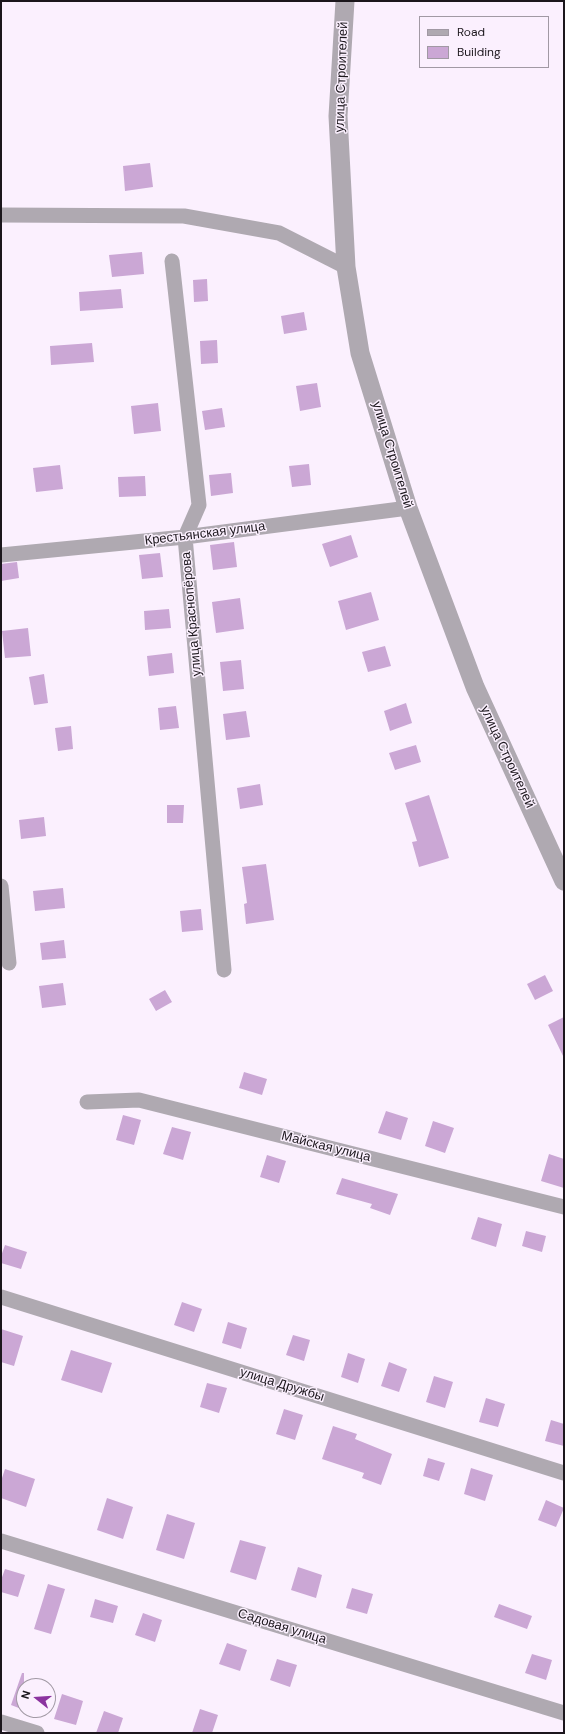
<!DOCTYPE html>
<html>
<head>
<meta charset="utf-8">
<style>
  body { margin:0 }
  #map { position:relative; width:565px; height:1734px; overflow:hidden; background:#fbf0fe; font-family:"DM Sans",sans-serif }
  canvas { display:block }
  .frame { position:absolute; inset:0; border:2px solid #1b161c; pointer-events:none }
  .legend { position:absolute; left:419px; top:16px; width:130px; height:52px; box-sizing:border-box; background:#fbf0fe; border:1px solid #a199a4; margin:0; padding:5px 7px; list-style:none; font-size:12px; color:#1b161c }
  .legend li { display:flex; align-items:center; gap:8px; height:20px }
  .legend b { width:20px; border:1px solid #a199a4 }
  .north { position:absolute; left:16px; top:1678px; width:40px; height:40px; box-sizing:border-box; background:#fbf0fe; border:1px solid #a199a4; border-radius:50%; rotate:287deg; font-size:11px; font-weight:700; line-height:16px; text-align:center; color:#1b161c }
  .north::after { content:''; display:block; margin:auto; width:14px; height:18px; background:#8b339f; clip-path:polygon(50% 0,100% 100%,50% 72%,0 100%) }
</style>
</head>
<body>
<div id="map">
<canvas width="565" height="1734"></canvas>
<div class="frame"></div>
<ul class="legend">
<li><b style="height:5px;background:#afa9b1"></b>Road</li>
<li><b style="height:11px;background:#cba7d5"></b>Building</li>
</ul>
<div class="north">N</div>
</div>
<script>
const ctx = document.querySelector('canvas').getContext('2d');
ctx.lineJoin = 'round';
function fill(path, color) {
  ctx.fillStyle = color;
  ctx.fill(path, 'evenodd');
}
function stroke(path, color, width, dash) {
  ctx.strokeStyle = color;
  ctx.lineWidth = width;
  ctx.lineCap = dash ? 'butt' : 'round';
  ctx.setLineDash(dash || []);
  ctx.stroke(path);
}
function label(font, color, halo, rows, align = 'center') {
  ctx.font = font + ' "DM Sans",sans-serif';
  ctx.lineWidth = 3;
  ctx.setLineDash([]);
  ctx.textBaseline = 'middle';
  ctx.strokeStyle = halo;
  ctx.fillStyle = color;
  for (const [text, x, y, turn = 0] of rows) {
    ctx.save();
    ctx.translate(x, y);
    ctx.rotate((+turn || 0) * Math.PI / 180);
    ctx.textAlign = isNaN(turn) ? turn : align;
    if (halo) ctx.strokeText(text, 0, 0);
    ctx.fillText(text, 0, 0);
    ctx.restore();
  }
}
const building = new Path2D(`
  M150,163L153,187L125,191L123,166Z
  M142,252L144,274L112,277L109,255Z
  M207,279L208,301L194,302L193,280Z
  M121,289L123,308L80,311L79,292Z
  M304,312L307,330L284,334L281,316Z
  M217,340L218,363L201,364L200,341Z
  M92,343L94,362L51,365L50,346Z
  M317,383L321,407L300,411L296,386Z
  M158,403L161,431L134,434L131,406Z
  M222,408L225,427L205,430L202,411Z
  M309,464L311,485L292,487L289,466Z
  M60,465L63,489L36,492L33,468Z
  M231,473L233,493L211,496L209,475Z
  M145,476L146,496L119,497L118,477Z
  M351,535L358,557L330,567L322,544Z
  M234,542L237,567L213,570L210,545Z
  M160,553L163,577L142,579L139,555Z
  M17,562L19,578L1,581V564Z
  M371,592L379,620L346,630L338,601Z
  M240,598L244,629L216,633L212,602Z
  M169,609L171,628L145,630L144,611Z
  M28,628L31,656L5,658L2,631Z
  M385,646L391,666L368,672L362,652Z
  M172,653L174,673L149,676L147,656Z
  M241,660L244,689L223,691L220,662Z
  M44,674L48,703L34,705L29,677Z
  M406,703L412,723L390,731L384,711Z
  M176,706L179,728L160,730L158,708Z
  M246,711L250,737L226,740L223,714Z
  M71,726L73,749L58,751L55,728Z
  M416,745L421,762L395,770L389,753Z
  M260,784L263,805L240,809L237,788Z
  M429,795L449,858L419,867L412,842L417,841L405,803Z
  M167,805H184L183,823H167Z
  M44,817L46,836L21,839L19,820Z
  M266,864L274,920L246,924L244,904L247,903L242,867Z
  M63,888L65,908L35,911L33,891Z
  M201,909L203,930L182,932L180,911Z
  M64,940L66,958L42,960L40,943Z
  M545,975L553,991L535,1000L527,984Z
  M63,983L66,1005L42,1008L39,986Z
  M165,990L172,1002L156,1011L149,999Z
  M564,1017V1058L548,1025Z
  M244,1072L267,1079L262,1095L239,1088Z
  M386,1111L408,1118L401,1140L378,1133Z
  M123,1115L141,1120L134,1145L116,1140Z
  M433,1121L454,1128L445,1153L425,1146Z
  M172,1127L191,1132L183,1160L163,1154Z
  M549,1154L564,1159V1188L541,1181Z
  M267,1155L286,1161L279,1183L260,1177Z
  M342,1178L398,1194L390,1215L370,1208L372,1204L336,1194Z
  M478,1217L502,1224L496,1247L471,1239Z
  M526,1231L546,1236L542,1252L522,1246Z
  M5,1245L27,1252L21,1269L1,1263V1256Z
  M182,1302L202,1309L194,1332L174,1325Z
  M228,1322L247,1328L241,1349L222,1343Z
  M1,1329L23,1336L14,1366L1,1362Z
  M293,1335L310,1340L304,1361L286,1355Z
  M71,1350L112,1363L102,1393L61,1380Z
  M348,1353L365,1359L358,1383L341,1377Z
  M389,1362L407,1369L399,1392L381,1386Z
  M434,1376L453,1382L445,1408L426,1402Z
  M207,1383L227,1388L219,1413L200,1407Z
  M486,1398L505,1404L498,1427L479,1422Z
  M284,1409L303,1415L295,1440L276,1434Z
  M551,1420L564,1424V1446L545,1441Z
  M333,1426L357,1434L355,1439L392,1454L381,1485L362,1478L364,1473L322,1459Z
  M428,1458L445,1463L439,1481L423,1476Z
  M471,1468L493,1475L485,1501L464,1494Z
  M5,1469L35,1479L26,1507L1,1498V1481Z
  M107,1498L133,1507L123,1539L97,1530Z
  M546,1500L564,1508L556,1527L538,1520Z
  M167,1514L195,1523L184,1559L156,1550Z
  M240,1540L266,1547L256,1580L230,1572Z
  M298,1567L322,1575L316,1598L291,1590Z
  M5,1569L25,1575L18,1597L1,1592V1580Z
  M48,1584L65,1589L51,1634L34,1629Z
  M352,1588L373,1594L367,1614L346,1608Z
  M95,1599L118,1606L113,1623L90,1617Z
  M499,1604L532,1616L527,1629L494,1617Z
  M143,1613L162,1620L155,1642L135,1635Z
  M227,1643L247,1650L240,1671L219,1664Z
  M532,1654L552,1660L546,1680L525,1673Z
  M277,1659L297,1665L290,1687L270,1680Z
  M22,1673H24V1710L11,1705Z
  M62,1694L83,1701L76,1725L54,1719Z
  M200,1709L218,1715L212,1733H192Z
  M104,1711L123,1718L118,1733H96Z`);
const minor = new Path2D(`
  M1,215L184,216L279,233L346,267
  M172,261L199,505L185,537L224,970
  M1,555L185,537L408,508
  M1,886L9,963
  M87,1102L139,1100L564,1207
  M1,1297L564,1473
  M1,1541L564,1713
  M1,1722L37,1733`);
const tertiary = new Path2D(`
  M345,1L338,116L346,267L360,353L408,508L475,687L564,881`);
const streetNames = [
  ["улица Строителей",342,77,-88],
  ["улица Строителей",392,455,73],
  ["Крестьянская улица",205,534,-7],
  ["улица Краснопёрова",192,614,-95],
  ["улица Строителей",507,757,65],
  ["Майская улица",326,1147,14],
  ["улица Дружбы",282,1385,17],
  ["Садовая улица",282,1627,17]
];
fill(building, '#cba7d5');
stroke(minor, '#afa9b1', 15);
stroke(tertiary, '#afa9b1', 19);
label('13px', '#1b161c', '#fbf0fe', streetNames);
</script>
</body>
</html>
